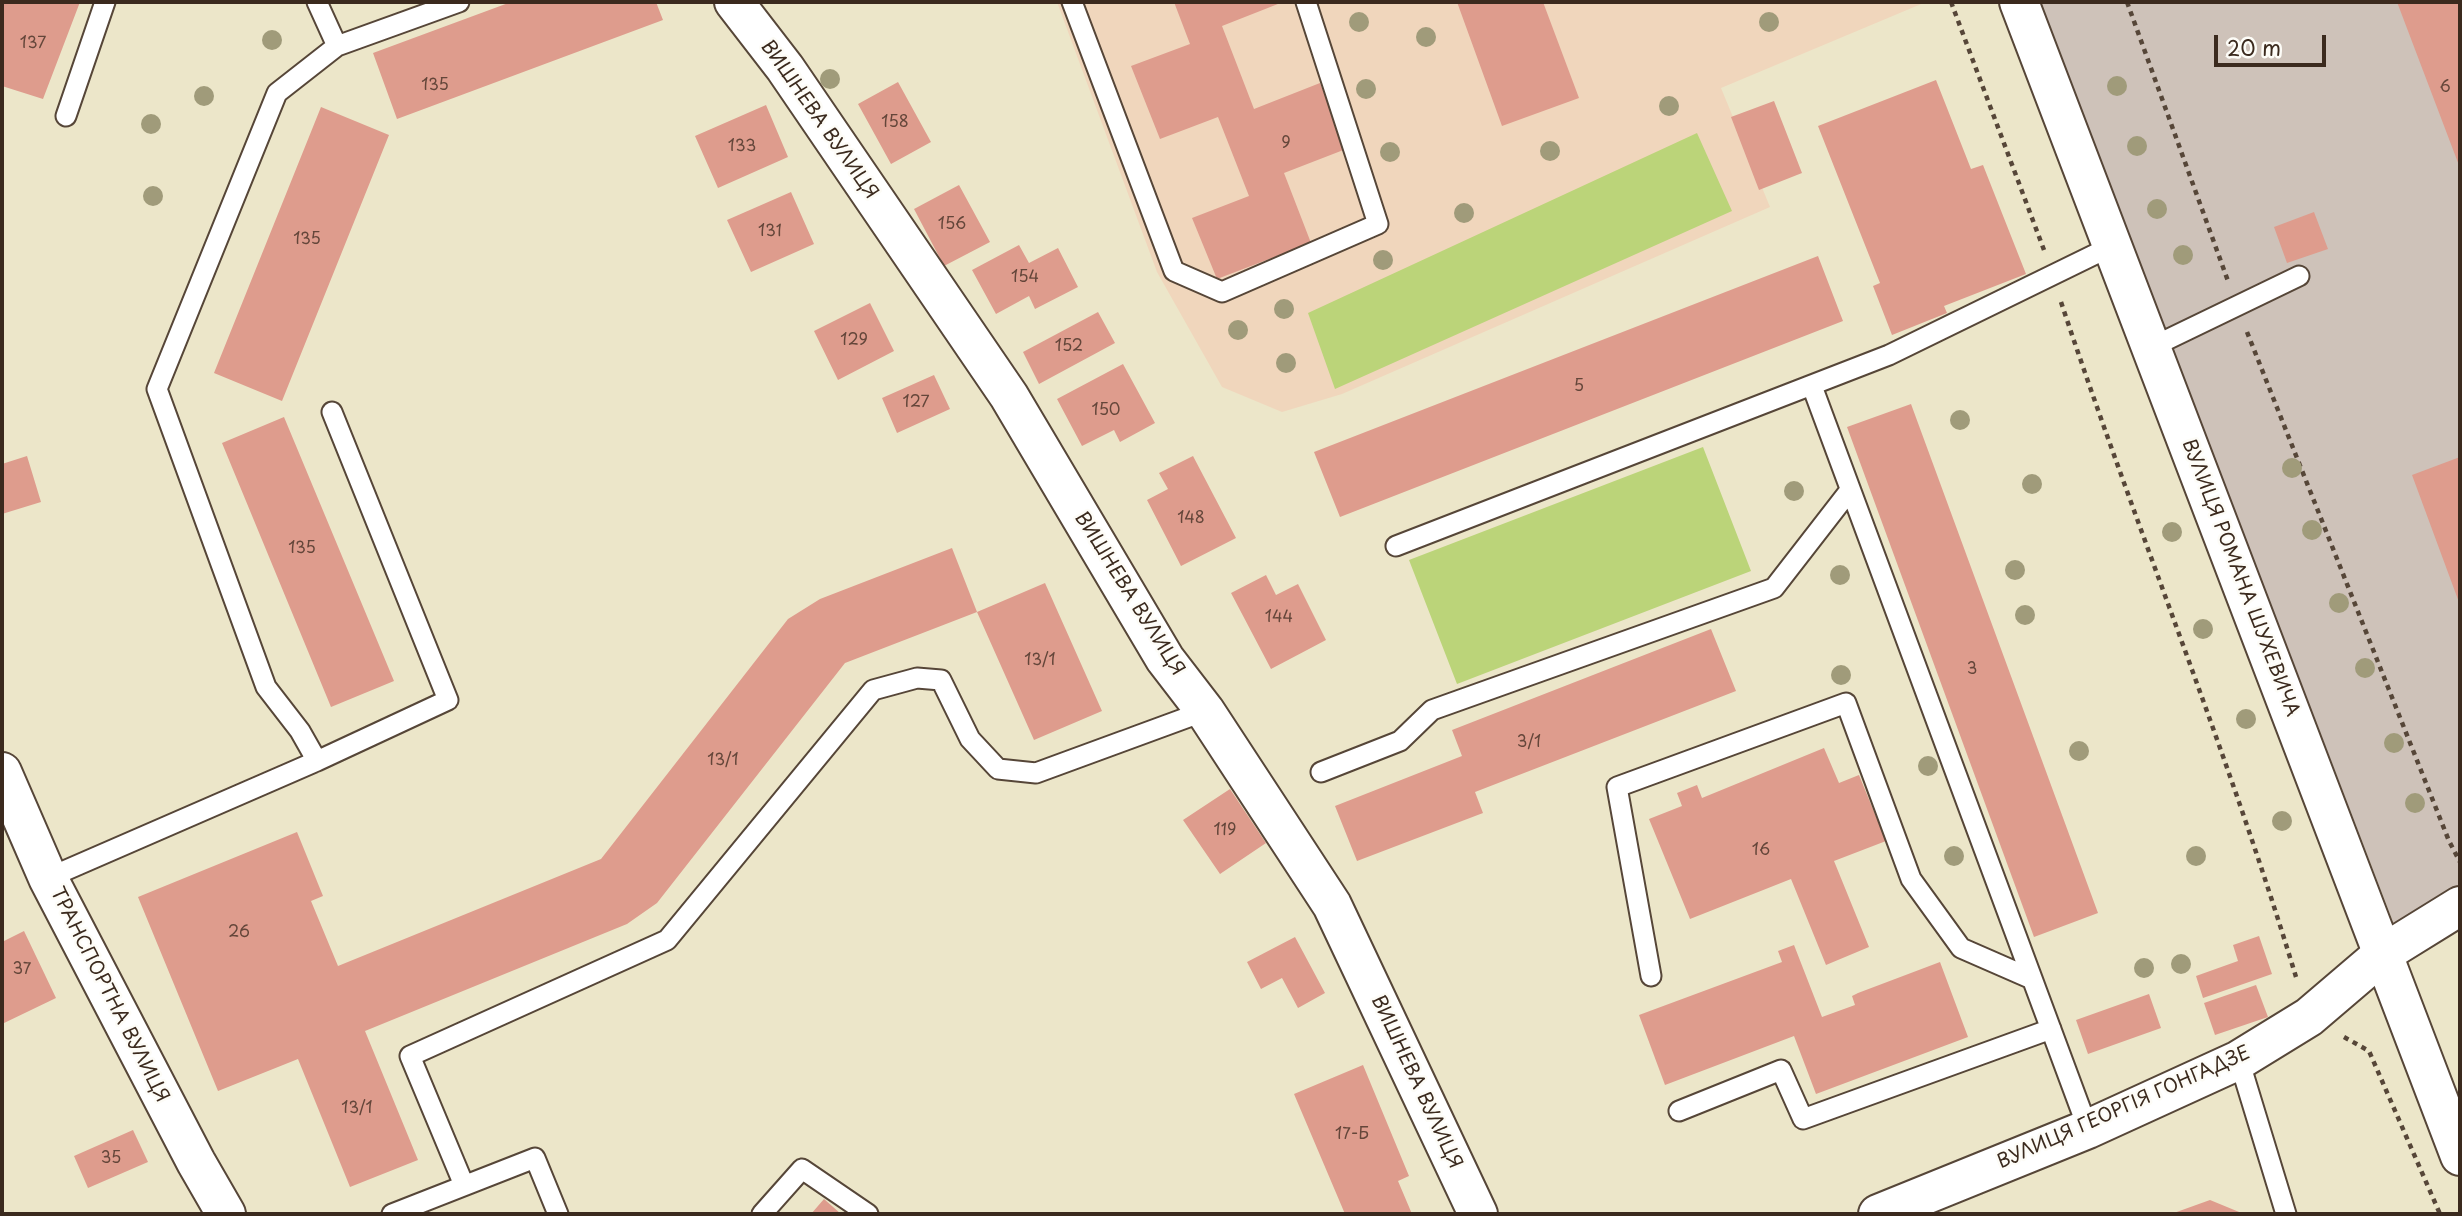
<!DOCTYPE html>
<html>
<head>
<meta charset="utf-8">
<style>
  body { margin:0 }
  #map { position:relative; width:2462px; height:1216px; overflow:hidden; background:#ece6c9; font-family:"Playpen Sans",sans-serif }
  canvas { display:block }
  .frame { position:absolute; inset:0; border:4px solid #3b2a1e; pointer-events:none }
  .scale { position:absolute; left:2214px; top:35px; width:112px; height:32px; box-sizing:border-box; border:4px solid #3b2a1e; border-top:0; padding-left:9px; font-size:21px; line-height:24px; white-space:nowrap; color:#3b2a1e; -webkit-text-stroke:5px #fdfcf7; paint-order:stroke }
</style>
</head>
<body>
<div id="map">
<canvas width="2462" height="1216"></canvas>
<div class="frame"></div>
<div class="scale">20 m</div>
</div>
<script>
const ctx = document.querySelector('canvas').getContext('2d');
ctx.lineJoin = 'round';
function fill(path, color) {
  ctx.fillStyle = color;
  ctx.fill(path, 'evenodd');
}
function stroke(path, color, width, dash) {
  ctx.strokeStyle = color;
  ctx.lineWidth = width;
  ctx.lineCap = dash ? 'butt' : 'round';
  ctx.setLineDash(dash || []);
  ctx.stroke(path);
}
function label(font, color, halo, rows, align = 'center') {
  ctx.font = font + ' "Playpen Sans",sans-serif';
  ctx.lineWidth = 5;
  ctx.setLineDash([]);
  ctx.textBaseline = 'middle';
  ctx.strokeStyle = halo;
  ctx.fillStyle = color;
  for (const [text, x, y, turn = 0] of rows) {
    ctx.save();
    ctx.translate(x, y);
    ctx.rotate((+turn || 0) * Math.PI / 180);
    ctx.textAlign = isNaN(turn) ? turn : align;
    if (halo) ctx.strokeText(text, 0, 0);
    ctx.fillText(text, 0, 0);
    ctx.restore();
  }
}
const built = new Path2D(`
  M1057,2H1926L1721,88L1770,207L1342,394L1282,412L1222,387L1157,272Z`);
const industrial = new Path2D(`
  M2039,2H2460V886L2395,927Z`);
const green = new Path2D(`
  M1697,133L1732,211L1335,389L1308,313Z
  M1703,447L1751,571L1457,684L1409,560Z`);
const building = new Path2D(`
  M2,2H80L43,99L2,86Z
  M511,2H656L663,20L397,119L373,53Z
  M1174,2H1283L1222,26L1254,109L1320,83L1346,149L1284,173L1311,243L1217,279L1192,218L1249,196L1218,117L1160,139L1131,66L1190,44Z
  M1457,2H1543L1579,98L1502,126Z
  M2397,2H2460V168Z
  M1936,80L1971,169L1983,165L2026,274L1944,306L1947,313L1892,335L1873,286L1880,283L1818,126Z
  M898,82L931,142L891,164L858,104Z
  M1774,101L1802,173L1759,190L1731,117Z
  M766,105L788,157L718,188L695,136Z
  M321,107L389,135L282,401L214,373Z
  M959,185L990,242L944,266L914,209Z
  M791,192L814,244L751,272L727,220Z
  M2314,212L2328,249L2287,263L2274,227Z
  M1019,245L1029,263L1058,248L1078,287L1035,309L1029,296L996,314L972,270Z
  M1818,256L1843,321L1340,517L1314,452Z
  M870,303L894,351L838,380L814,331Z
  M1098,312L1115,343L1039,384L1023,352Z
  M1123,364L1155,423L1120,442L1114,430L1082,446L1057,399Z
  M934,375L950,409L897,433L882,398Z
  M1911,404L2098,913L2034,937L1847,427Z
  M284,417L394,681L331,707L222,443Z
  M27,456L41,502L2,514V464Z
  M1193,456L1236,538L1181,566L1147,500L1168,489L1159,473Z
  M2460,457V605L2412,475Z
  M952,548L977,612L845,663L657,903L627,924L365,1031L418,1160L350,1187L298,1059L218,1091L138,897L297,832L323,896L311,901L338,966L601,859L788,619L820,599Z
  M1266,575L1276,595L1298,584L1326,640L1271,669L1231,593Z
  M1045,583L1102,711L1034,740L977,612Z
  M1711,629L1736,691L1475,792L1483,813L1357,861L1335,806L1462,756L1452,730Z
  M1824,748L1839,783L1859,775L1886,841L1834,861L1869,947L1826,965L1791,879L1690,919L1649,819L1682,806L1677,793L1697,785L1702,798Z
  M1230,789L1266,843L1220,874L1183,820Z
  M24,931L56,998L2,1024V942Z
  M2259,936L2272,974L2203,998L2196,976L2238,961L2233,945Z
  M1295,937L1325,993L1298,1008L1282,978L1261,989L1247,962Z
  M1794,945L1822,1017L1855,1005L1852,996L1858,993L1940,962L1968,1037L1816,1094L1794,1036L1665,1085L1639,1015L1782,962L1778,951Z
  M2256,985L2268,1017L2215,1035L2204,1003Z
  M2149,994L2161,1028L2088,1054L2076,1020Z
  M1363,1065L1409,1176L1398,1181L1412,1214H1345L1294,1094Z
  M133,1130L148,1162L88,1188L74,1156Z
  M824,1199L841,1214H811Z
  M2210,1200L2244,1214H2171Z`);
const path = new Path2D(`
  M1951,2L2044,250
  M2127,2L2228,281
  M2061,302C2136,528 2227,749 2296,977
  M2247,332L2449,841L2460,862
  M2344,1037L2369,1051L2440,1214`);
const lane = new Path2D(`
  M317,2L337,46
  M1072,2L1174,271L1222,292L1378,224L1306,2
  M66,116L105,2
  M2152,347L2299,276
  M1812,386L2088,1129
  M1396,546L1889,355L2112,246
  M317,761L300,731L266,687L157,389L277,93L337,46L459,2
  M1321,772L1400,741L1432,710L1774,588L1850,490
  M48,878L317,761L448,700L332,412
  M1651,976L1617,787L1846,703L1911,879L1961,948L2032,979
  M2239,1060L2286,1214
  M1679,1111L1781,1070L1803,1119L2051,1029
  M464,1185L410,1056L667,940L873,690L917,678L941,680L970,739L998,769L1036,773L1205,711
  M392,1214L535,1158L558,1214
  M762,1214L802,1169L868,1214`);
const street = new Path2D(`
  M734,2L785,68L1009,396L1165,659L1205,711L1332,905L1478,1214
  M2,772L48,878L196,1162L226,1214
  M1878,1214L2088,1129L2239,1060L2309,1017L2384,953L2460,906`);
const secondary = new Path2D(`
  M2019,2L2460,1156`);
const trees = [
  [1359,22],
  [1769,22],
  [1426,37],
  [272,40],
  [830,79],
  [2117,86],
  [1366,89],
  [204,96],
  [1669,106],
  [151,124],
  [2137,146],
  [1550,151],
  [1390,152],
  [153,196],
  [2157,209],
  [1464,213],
  [2183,255],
  [1383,260],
  [1284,309],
  [1238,330],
  [1286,363],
  [1960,420],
  [2292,468],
  [2032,484],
  [1794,491],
  [2312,530],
  [2172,532],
  [2015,570],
  [1840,575],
  [2339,603],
  [2025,615],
  [2203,629],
  [2365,668],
  [1841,675],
  [2246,719],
  [2394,743],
  [2079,751],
  [1928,766],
  [2415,803],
  [2282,821],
  [1954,856],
  [2196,856],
  [2181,964],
  [2144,968]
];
const numberNames = [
  ["137",33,44],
  ["135",435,86],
  ["6",2445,88],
  ["158",895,123],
  ["9",1286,144],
  ["133",742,147],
  ["156",952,225],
  ["131",770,232],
  ["135",307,240],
  ["154",1025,278],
  ["129",854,341],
  ["152",1069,347],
  ["5",1579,387],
  ["127",916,403],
  ["150",1106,411],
  ["148",1191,519],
  ["135",302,549],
  ["144",1279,618],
  ["13/1",1040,661],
  ["3",1972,670],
  ["3/1",1529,743],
  ["13/1",723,761],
  ["119",1225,831],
  ["16",1761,851],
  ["26",239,933],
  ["37",22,970],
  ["13/1",357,1109],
  ["17-Б",1352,1135],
  ["35",111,1159]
];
const streetNames = [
  ["ВИШНЕВА ВУЛИЦЯ",819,120,55],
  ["ВУЛИЦЯ РОМАНА ШУХЕВИЧА",2240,578,69],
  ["ВИШНЕВА ВУЛИЦЯ",1129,594,58],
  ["ТРАНСПОРТНА ВУЛИЦЯ",109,995,63],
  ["ВИШНЕВА ВУЛИЦЯ",1416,1082,65],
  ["ВУЛИЦЯ ГЕОРГІЯ ГОНГАДЗЕ",2124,1108,-24]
];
fill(built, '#f0d6bc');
fill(industrial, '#cec2b9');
fill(green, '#bbd479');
fill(building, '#de9c8d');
stroke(lane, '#564638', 23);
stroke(street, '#564638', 42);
stroke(secondary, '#564638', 42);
stroke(path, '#564638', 4.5, [5, 5]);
stroke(lane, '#fff', 19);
stroke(street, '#fff', 38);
stroke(secondary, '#fff', 38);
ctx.fillStyle = '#a09b7a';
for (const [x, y] of trees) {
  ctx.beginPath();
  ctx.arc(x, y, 10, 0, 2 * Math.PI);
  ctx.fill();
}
label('16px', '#64463a', null, numberNames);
label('19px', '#3b2a1e', '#fdfcf7', streetNames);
</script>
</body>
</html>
